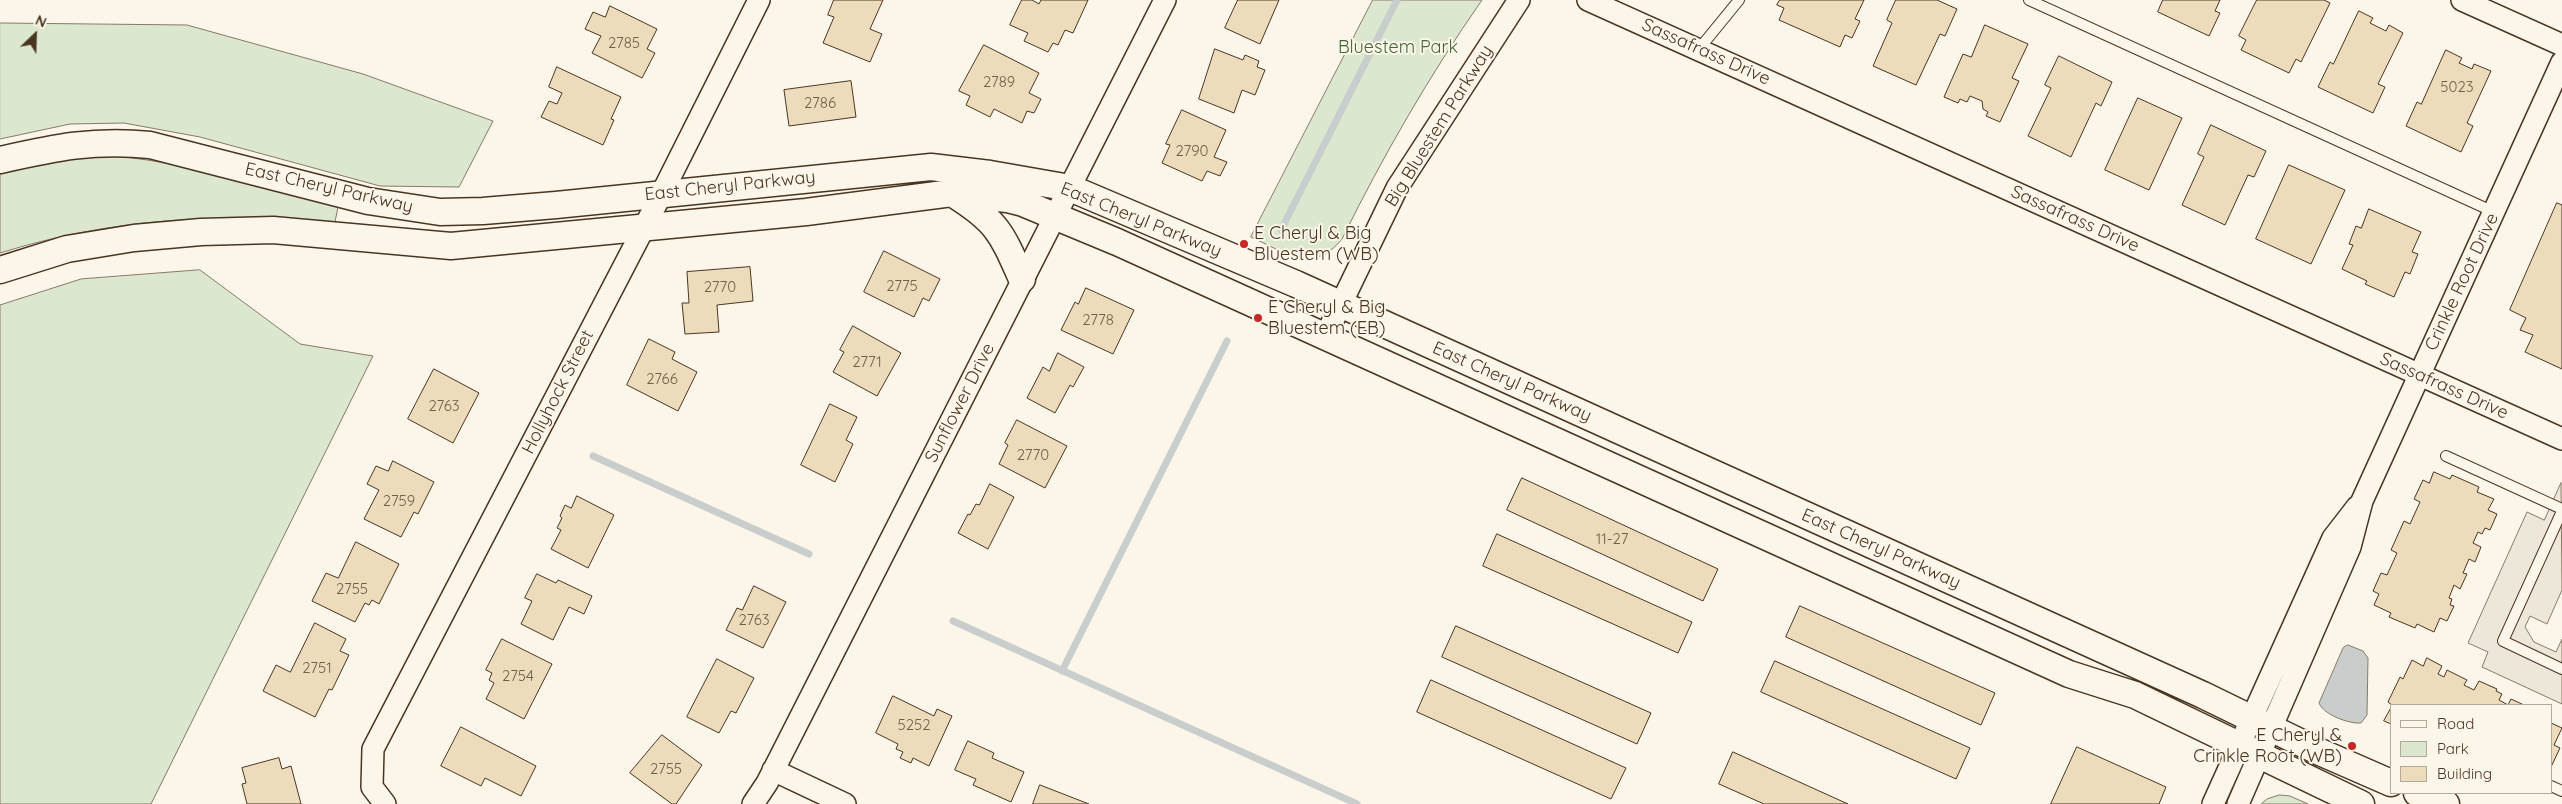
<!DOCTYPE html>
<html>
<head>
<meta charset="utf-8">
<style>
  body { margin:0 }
  #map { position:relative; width:2562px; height:804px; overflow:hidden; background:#fbf6e9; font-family:Quicksand,sans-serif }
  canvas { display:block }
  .legend { position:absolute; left:2390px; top:704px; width:162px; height:90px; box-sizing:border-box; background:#fbf6e9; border:1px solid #b4a999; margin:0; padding:6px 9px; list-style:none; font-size:15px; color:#4a3520 }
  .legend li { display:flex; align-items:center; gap:10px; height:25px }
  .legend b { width:25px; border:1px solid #b4a999 }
  .north { position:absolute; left:10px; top:10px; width:50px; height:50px; -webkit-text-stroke:4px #fbf6e9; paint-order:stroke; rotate:24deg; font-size:14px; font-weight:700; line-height:20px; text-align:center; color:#4a3520 }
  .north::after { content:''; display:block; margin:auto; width:18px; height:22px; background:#4a3520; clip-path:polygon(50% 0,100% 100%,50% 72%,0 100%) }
</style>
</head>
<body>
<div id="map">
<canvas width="2562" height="804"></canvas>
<ul class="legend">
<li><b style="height:6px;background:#fbf6e9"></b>Road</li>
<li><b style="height:14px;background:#dce7d0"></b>Park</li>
<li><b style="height:14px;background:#ecdcbc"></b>Building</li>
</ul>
<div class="north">N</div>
</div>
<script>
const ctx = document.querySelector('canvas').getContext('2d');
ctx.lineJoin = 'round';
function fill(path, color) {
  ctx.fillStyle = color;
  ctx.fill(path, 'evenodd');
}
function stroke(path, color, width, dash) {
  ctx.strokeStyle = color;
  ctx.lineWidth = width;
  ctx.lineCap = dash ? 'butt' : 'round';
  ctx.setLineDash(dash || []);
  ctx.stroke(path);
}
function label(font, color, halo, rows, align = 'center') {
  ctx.font = font + ' Quicksand,sans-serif';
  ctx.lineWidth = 4;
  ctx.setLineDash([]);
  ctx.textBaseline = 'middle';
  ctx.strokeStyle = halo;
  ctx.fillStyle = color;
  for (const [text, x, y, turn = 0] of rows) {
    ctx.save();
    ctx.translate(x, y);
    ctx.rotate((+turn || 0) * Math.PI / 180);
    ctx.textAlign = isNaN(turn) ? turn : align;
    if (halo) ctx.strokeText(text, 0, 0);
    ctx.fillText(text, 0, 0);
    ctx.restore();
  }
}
const green = new Path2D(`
  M1373,0H1482C1429,76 1383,156 1342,239C1313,275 1284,252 1251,237Z
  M0,23L187,25L363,74L493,121L459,187L380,186L200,137L124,123L70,124L0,139Z
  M101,155C182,160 260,186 338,207L335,222C219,213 112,218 0,253V172L60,159Z
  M200,270L300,344L373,356L151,804H0V305L81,279Z
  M2280,795L2290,796L2308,804H2261L2267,799Z`);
const parking = new Path2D(`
  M2561,483L2562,590L2547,624L2530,616L2525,627L2534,642L2556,652L2562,639V704L2482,667L2488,652L2468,643L2527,512L2544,520Z`);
const water = new Path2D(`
  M2348,645L2363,651L2368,658L2367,715L2361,723C2349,724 2324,715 2319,703L2343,648Z`);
const stream = new Path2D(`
  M1281,230L1397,0
  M593,456L809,554
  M953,621L1357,804
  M1062,671L1227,341`);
const building = new Path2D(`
  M834,0H883L870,29L882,34L870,62L823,43L834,17L828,15Z
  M1022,0H1032L1039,4L1041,0H1088L1073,33L1065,30L1058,45L1053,43L1048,52L1024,41L1028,33L1010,25Z
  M1238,0H1279L1260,44L1225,28Z
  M1780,0H1864L1855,19L1860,21L1852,38L1845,35L1840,47L1779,20L1784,8L1777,5Z
  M1896,0H1937L1957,9L1945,36L1940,34L1916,85L1873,66L1892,23L1887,20Z
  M2163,0H2220L2215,11L2220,13L2209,36L2158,12Z
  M2257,0H2324L2330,3L2301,62L2296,59L2289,73L2241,50L2246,40L2239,36Z
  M610,6L657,29L647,49L655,53L642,78L592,53L601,36L585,29L593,12L605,17Z
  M2359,11L2373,18L2370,23L2386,31L2389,25L2403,33L2378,84L2385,87L2373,113L2318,87L2330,62L2333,64Z
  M1985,25L2028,44L2012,78L2019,81L2000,122L1986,116L1988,112L1983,109L1982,101L1970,96L1967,102L1960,99L1958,103L1944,97L1963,54L1971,57Z
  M984,45L1039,73L1029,93L1041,99L1034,113L1027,111L1022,123L994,109L990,117L966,105L970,96L959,91Z
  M1215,49L1243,60L1245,55L1259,61L1257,67L1265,70L1255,95L1242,90L1234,113L1199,99Z
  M2446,50L2462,58L2459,63L2472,69L2474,64L2491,71L2467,123L2473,126L2461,152L2406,126L2417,102L2421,104Z
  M2059,56L2112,82L2101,106L2096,103L2071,157L2028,136L2051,88L2045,85Z
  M557,67L621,97L611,119L614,120L603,145L541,117L549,101L557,104L562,93L549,87Z
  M851,81L856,117L789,126L784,90Z
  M2138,98L2182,118L2149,190L2105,170Z
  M1182,110L1226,130L1214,157L1227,162L1220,176L1207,171L1202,181L1162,163L1170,145L1166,144Z
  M2211,125L2266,151L2254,177L2248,175L2225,225L2182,205L2204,157L2198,154Z
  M2289,165L2345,190L2311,264L2256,239Z
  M2557,203L2562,205V369L2525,352L2533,335L2520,330L2526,318L2510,310Z
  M2369,209L2421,232L2412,252L2418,254L2410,274L2405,272L2394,297L2365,284L2367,281L2342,269L2353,245L2349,244L2356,226L2361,228Z
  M884,251L940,279L929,301L923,298L914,317L864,292Z
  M750,267L753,301L717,305L719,332L685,334L682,303H689L687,272Z
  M1086,288L1134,310L1113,354L1061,330L1075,302L1078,304Z
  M853,326L901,353L877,396L833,372L844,352L840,350Z
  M649,339L675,352L672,359L697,372L678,411L627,385Z
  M1058,353L1084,367L1073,387L1070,385L1055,413L1027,398L1043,367L1049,371Z
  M434,369L479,393L453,443L408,419Z
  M830,404L857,417L846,440L853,444L835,482L801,465Z
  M1017,420L1067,446L1045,488L999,464L1008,445L1005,443Z
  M393,461L434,482L418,514L414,512L401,537L364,519L379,490L367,484L376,466L388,471Z
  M2434,472L2450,479L2452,475L2479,487L2477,492L2494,499L2488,510L2497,514L2490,530L2485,528L2482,534L2478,532L2473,543L2481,547L2475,562L2469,559L2463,573L2467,574L2460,589L2454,585L2449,598L2452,599L2450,605L2454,606L2447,621L2440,618L2434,632L2417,624L2415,628L2389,617L2391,613L2374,605L2379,594L2373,591L2381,573L2387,575L2397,553L2391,550L2404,521L2410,524L2420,502L2414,499L2423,480L2429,483Z
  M1522,478L1718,569L1703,601L1507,510Z
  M990,484L1014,497L988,549L958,533L968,514L970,515L976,504L979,505Z
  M577,496L614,515L588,568L551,549L561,530L557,528L562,518L560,516L565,505L571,508Z
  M1497,534L1692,622L1678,653L1483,566Z
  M356,542L399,564L379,604L372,600L369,605L365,603L355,622L312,601L326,573L338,578Z
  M537,574L556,583L558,580L592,596L584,614L569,607L553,640L521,624L532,601L525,598Z
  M754,586L786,602L763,648L726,630L737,608L742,610Z
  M1800,606L1995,693L1981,725L1786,637Z
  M315,623L346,639L340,651L349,655L332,690L329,689L315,717L263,691L276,665L290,672Z
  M1456,626L1651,713L1637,744L1442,657Z
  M502,639L552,664L524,719L486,699L494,683L489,680L492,673L486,670Z
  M2427,658L2442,666L2438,674L2444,677L2447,670L2467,680L2464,685L2474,690L2479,681L2497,689L2496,691L2502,694L2499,700L2508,705L2511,699L2524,705H2392L2388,702L2400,677L2403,679L2412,660L2423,666Z
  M717,659L754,678L736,713L731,711L719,733L687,717Z
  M1775,661L1970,748L1956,779L1761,692Z
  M1431,680L1626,768L1611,799L1417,712Z
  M893,696L934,716L937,709L952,716L929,766L913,758L911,763L900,758L903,752L896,749L898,744L876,733Z
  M2391,708V724L2384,721Z
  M2551,723L2562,728L2554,745L2560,748L2551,767Z
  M461,727L536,766L521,796L485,778L481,786L441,766Z
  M662,735L702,765L676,804H672L630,773Z
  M968,741L994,753L992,758L1024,772L1011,802L973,785L976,779L955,770Z
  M2077,747L2166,787L2159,804H2051Z
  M1733,752L1848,804H1764L1719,784Z
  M279,758L282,769L291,766L301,804H247L242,784L246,783L242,768Z
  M1040,785L1089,804H1033Z`);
const service = new Path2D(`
  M2029,0L2494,212
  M1699,49L1739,0
  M2446,456L2562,509
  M2562,511L2503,641L2562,669
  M2551,786L2562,791`);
const minor = new Path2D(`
  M1588,0L2562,439
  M2462,0L2562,45
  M1325,337L1397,188L1519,0
  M773,770L845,804
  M385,804L372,787L373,749L662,193L759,0
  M753,804L767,783L1165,0
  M2213,804L2333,538L2357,507
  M2238,804L2350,547L2362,501L2562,62`);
const tertiary = new Path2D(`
  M0,160C54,148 94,139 150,145L368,201L440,212L483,211L556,205L931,167L990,174L1070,188L1296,284L2203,695L2320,752L2391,783
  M955,195C998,222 1002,234 1022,279
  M0,270L67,249L134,238L201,232L273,230L451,246L806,212L952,193L1007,199L1023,203L1117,242L2069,674L2135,695L2361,804
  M2417,793L2446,804`);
const markers = [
  [1244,244,5,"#c62828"],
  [1258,318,5,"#c62828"],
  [2352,746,5,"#c62828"]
];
const numberNames = [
  ["2785",624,43],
  ["2789",999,82],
  ["5023",2457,87],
  ["2786",820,103],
  ["2790",1192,151],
  ["2775",902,286],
  ["2770",720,287],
  ["2778",1098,320],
  ["2771",867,362],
  ["2766",662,379],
  ["2763",444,406],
  ["2770",1033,455],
  ["2759",399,501],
  ["11-27",1612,539],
  ["2755",352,589],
  ["2763",754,620],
  ["2751",317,668],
  ["2754",518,676],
  ["5252",914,725],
  ["2755",666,769]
];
const parkNames = [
  ["Bluestem Park",1398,48]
];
const streetNames = [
  ["Sassafrass Drive",1706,52,24],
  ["Big Bluestem Parkway",1439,126,-58],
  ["East Cheryl Parkway",730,186,-6],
  ["East Cheryl Parkway",329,188,13],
  ["Sassafrass Drive",2075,219,24],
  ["East Cheryl Parkway",1141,220,22],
  ["Crinkle Root Drive",2462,282,-65],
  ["East Cheryl Parkway",1512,382,24],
  ["Sassafrass Drive",2444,386,24],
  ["Hollyhock Street",558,392,-63],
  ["Sunflower Drive",960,403,-63],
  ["East Cheryl Parkway",1881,549,24]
];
const poiNames = [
  ["E Cheryl & Big",1254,234],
  ["Bluestem (WB)",1254,255],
  ["E Cheryl & Big",1268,308],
  ["Bluestem (EB)",1268,329],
  ["E Cheryl &",2342,736,"right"],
  ["Crinkle Root (WB)",2342,757,"right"]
];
fill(green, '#dce7d0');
stroke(green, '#887966', 1);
fill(parking, '#ede7d9');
stroke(parking, '#887966', 1);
fill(water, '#c9cecd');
stroke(water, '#887966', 1);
stroke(stream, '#c9cecd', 7);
fill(building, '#ecdcbc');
stroke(building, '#4a3520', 1);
stroke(service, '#4a3520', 12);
stroke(minor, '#4a3520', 24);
stroke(tertiary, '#4a3520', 29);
stroke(service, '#fbf6e9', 10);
stroke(minor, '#fbf6e9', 21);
stroke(tertiary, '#fbf6e9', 26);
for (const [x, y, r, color] of markers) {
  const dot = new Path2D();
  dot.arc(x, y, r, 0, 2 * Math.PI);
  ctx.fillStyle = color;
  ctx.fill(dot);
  stroke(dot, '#fbf6e9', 2);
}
label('15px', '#725f47', null, numberNames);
label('18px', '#436837', '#fbf6e9', parkNames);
label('18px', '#4a3520', '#fbf6e9', streetNames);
label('18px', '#4a3520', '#fbf6e9', poiNames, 'left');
</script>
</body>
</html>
